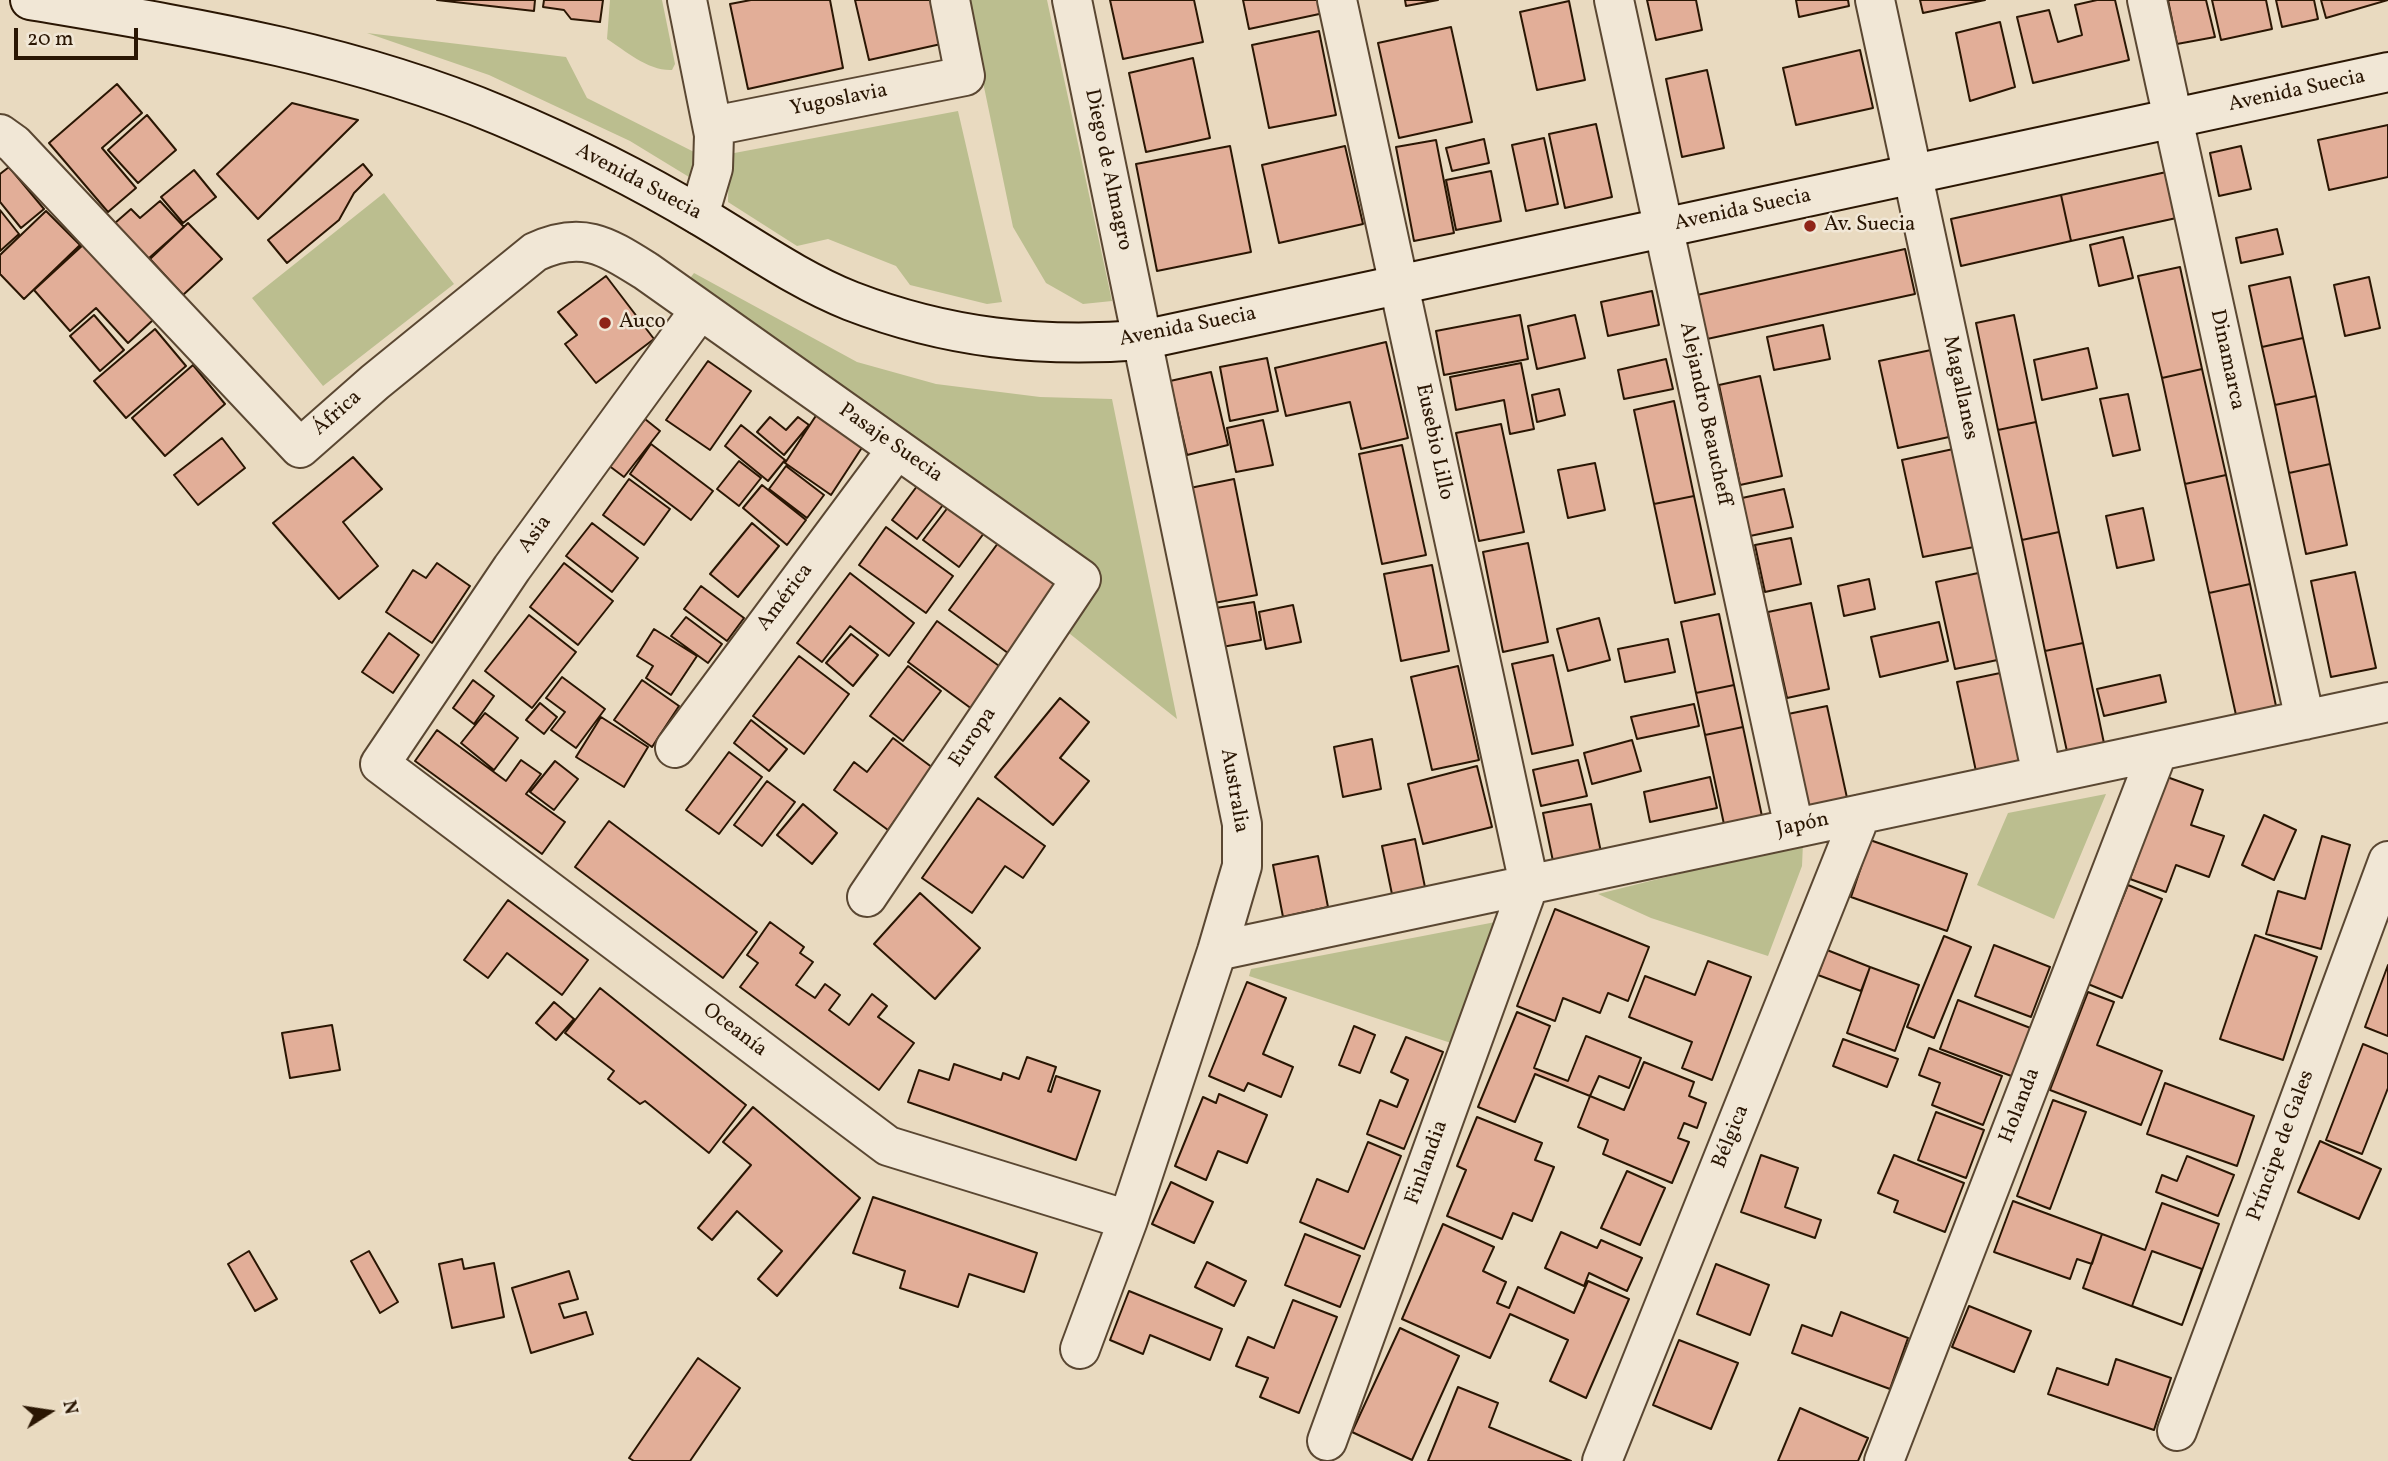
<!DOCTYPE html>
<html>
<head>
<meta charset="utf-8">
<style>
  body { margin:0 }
  #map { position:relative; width:2388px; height:1461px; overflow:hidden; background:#e9dac0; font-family:Vollkorn,serif }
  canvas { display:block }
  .north { position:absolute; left:14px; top:1377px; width:70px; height:70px; -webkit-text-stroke:5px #f1e7d6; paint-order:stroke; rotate:78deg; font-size:19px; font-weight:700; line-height:28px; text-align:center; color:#2a1603 }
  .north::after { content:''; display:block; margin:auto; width:24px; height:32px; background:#2a1603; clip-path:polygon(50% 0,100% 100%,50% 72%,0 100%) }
  .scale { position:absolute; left:14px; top:28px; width:124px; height:32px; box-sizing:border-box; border:4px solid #2a1603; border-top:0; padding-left:9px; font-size:21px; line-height:24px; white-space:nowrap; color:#2a1603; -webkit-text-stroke:5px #f1e7d6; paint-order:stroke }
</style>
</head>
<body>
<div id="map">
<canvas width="2388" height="1461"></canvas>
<div class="north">N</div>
<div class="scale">20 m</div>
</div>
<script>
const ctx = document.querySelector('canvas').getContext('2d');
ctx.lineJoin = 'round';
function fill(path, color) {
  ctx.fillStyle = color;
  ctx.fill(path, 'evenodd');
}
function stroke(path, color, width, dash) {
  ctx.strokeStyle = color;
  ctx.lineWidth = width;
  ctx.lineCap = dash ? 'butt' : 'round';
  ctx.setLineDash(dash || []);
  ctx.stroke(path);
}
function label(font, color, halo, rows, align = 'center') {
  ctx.font = font + ' Vollkorn,serif';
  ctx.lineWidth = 5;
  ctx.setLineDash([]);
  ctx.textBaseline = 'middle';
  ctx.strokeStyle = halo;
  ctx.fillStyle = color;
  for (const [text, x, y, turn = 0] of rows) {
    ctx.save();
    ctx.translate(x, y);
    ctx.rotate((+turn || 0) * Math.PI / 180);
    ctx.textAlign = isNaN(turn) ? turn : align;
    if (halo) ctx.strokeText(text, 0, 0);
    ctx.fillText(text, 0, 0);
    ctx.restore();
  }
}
const green = new Path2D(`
  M610,0H662L675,64L672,70C648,71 626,51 607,39Z
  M966,0H1047L1112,301L1083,304L1046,283L1013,227Z
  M367,33L566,57L587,98L704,157L698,175L689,177L630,141L489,75Z
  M958,111L1002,302L987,304L910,285L896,266L828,239L797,246L728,202L729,154Z
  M384,193L454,284L323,386L252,298Z
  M694,273L857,362L936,384L1040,397L1112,399L1177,719L1060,626L1087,569L681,290Z
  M2106,794L2054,919L1977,885L2008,813Z
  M1803,843L1802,866L1768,956L1651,918L1598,894Z
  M1506,920L1457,1045L1249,976L1251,969Z`);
const building = new Path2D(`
  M437,0H535L534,11Z
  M544,0H603L600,22L571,19L564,10L543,7Z
  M751,0H830L843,68L748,89L730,4Z
  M855,0H931L941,44L869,60Z
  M1110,0H1194L1203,42L1123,59Z
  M1243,0H1321L1324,13L1249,29Z
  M1405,0H1438L1406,6Z
  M1647,0H1696L1702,30L1656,40Z
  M1796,0H1848L1849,6L1799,17Z
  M1920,0H1985L1923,13Z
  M2097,0H2115L2129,60L2033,83L2017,17L2049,10L2058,42L2082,35L2075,5Z
  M2168,0H2206L2215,37L2177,44Z
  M2212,0H2266L2272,29L2221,40Z
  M2276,0H2314L2318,19L2282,27Z
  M2321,0H2388L2326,18Z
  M1569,1L1585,80L1537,90L1520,12Z
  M2000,22L2015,87L1970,101L1956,33Z
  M1451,27L1472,122L1399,138L1378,43Z
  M1319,31L1336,115L1269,128L1252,45Z
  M1860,50L1873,108L1796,125L1783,68Z
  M1193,58L1210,138L1146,152L1129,73Z
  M1707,70L1724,148L1682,157L1666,79Z
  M117,84L142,113L102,148L136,188L108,212L49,143Z
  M292,103L358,120L258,219L217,174Z
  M147,115L176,150L138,183L108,150Z
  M1596,124L1612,197L1565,208L1549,134Z
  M2388,125V177L2329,190L2318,140Z
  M1544,138L1558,204L1526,211L1512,145Z
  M1484,139L1489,163L1452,171L1446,148Z
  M1436,140L1454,233L1414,241L1396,147Z
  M1230,146L1251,252L1157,271L1136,164Z
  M1345,146L1363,224L1279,243L1262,165Z
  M2241,146L2251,189L2219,196L2210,153Z
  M363,164L372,175L354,193L339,220L287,263L268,240Z
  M9,167L44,209L21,228L0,202V174Z
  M194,170L216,197L183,223L161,197Z
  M1491,171L1501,221L1456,230L1446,180Z
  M2171,171L2181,217L2071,241L2061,195Z
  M2061,195L2071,241L1961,266L1951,219Z
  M160,201L184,227L148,259L115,223L131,209L140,218Z
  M0,210L19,234L0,251Z
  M46,211L80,245L24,299L0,274V255Z
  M188,223L222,259L183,295L150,259Z
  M2277,229L2283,254L2241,263L2236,238Z
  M2123,237L2133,278L2099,286L2090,245Z
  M84,244L153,320L128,343L96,308L70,331L34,290Z
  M1905,249L1915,294L1707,339L1697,295Z
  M2180,267L2202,369L2162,378L2138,276Z
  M606,276L654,339L596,383L565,344L577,335L558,312Z
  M2290,277L2303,338L2262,347L2249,286Z
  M2369,277L2380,328L2345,336L2334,285Z
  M1652,291L1659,325L1608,336L1601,302Z
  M94,315L124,350L100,371L70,336Z
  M1520,315L1528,359L1444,375L1436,331Z
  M1575,315L1585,358L1537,369L1528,326Z
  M2014,315L2036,422L1998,430L1976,323Z
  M1823,325L1830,359L1774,370L1767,337Z
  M155,329L186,366L126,418L94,381Z
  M2303,338L2316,396L2275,405L2262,347Z
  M1386,342L1408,438L1361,449L1350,402L1286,416L1275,368Z
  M2088,348L2097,388L2042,400L2034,360Z
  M1931,350L1949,437L1898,448L1879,361Z
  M1267,358L1278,411L1230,421L1220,367Z
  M1666,359L1673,389L1624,399L1618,370Z
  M708,361L751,391L710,450L666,420Z
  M1521,363L1534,429L1510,434L1504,400L1456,410L1450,377Z
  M193,365L225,404L165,456L132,418Z
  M2202,369L2226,475L2185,484L2162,378Z
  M1211,372L1228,445L1187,455L1170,381Z
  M1760,376L1782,476L1740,485L1719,385Z
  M1559,389L1565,415L1537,422L1532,395Z
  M2128,394L2140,450L2113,456L2100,399Z
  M2316,396L2330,464L2289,473L2275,405Z
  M1674,401L1694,496L1654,504L1634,410Z
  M819,411L865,443L831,495L785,463Z
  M770,417L786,430L798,417L809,425L784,455L757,432Z
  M645,419L660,431L624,477L608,465Z
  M1263,420L1273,465L1236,472L1227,428Z
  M2036,422L2059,532L2022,540L1998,430Z
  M1501,424L1524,532L1479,541L1456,433Z
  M741,425L785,460L768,481L725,446Z
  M222,438L245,468L198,505L174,475Z
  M651,444L713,491L691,520L630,474Z
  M1402,445L1426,555L1382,564L1359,454Z
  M1958,448L1979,546L1923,557L1902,460Z
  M353,457L382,489L343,522L378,566L339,599L273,523Z
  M739,461L761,478L739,506L717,489Z
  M1595,463L1605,510L1568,518L1558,470Z
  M2330,464L2347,545L2306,554L2289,473Z
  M786,466L824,495L807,518L769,489Z
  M2226,475L2250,584L2209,593L2185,484Z
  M923,478L949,497L917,539L892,520Z
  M629,479L670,509L644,545L603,515Z
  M1234,479L1257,595L1214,603L1190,488Z
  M762,485L806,520L787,545L743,508Z
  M1784,489L1793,527L1750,536L1742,498Z
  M1694,496L1715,594L1675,603L1654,504Z
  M952,502L987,529L959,567L923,540Z
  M2143,508L2154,560L2117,568L2106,516Z
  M592,523L638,558L612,592L566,556Z
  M752,523L779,546L738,597L710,574Z
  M886,527L953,576L926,613L859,565Z
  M2059,532L2083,643L2045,651L2022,540Z
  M1791,538L1801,584L1765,592L1755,545Z
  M1001,539L1064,585L1012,656L949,610Z
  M1528,543L1548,642L1503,652L1483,552Z
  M437,563L470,586L432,643L386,612L413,570L426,578Z
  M564,563L613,601L578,645L530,607Z
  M1432,565L1449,651L1401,661L1384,574Z
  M1983,572L2002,659L1955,669L1936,582Z
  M2355,572L2376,668L2331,677L2311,581Z
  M850,573L914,623L889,656L850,626L822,662L797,643Z
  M1869,579L1875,609L1844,616L1838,586Z
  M2250,584L2276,706L2236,715L2209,593Z
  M701,586L744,618L727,641L684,609Z
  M1254,602L1261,640L1222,647L1216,608Z
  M1811,603L1829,689L1787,698L1768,612Z
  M1293,605L1301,642L1266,649L1259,612Z
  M1719,614L1734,685L1696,693L1681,622Z
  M529,615L576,652L532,708L485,671Z
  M686,617L722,644L708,663L671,636Z
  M1599,618L1610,660L1568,671L1557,629Z
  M937,621L1006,671L976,712L908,662Z
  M1939,622L1948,661L1880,677L1871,637Z
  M654,629L697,656L671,695L646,678L653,666L637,656Z
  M389,633L419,655L393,693L362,672Z
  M851,634L878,655L853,686L826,663Z
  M1668,639L1675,672L1625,682L1618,649Z
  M2083,643L2105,748L2068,756L2045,651Z
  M1553,655L1573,745L1532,754L1512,664Z
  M799,656L849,694L804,754L753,716Z
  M908,666L941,691L903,741L870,716Z
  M1458,666L1479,760L1432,770L1411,677Z
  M2005,672L2025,766L1977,776L1957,682Z
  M2160,675L2166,702L2104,716L2097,689Z
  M562,677L605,709L576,748L551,730L565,712L546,698Z
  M473,680L494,696L474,724L453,708Z
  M642,680L679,706L652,747L614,720Z
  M1734,685L1743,727L1705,735L1696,693Z
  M1060,698L1089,722L1060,758L1089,781L1053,825L995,777Z
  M540,703L557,717L544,734L526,720Z
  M1694,704L1699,726L1637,739L1631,717Z
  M1827,706L1849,807L1809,816L1788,714Z
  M485,713L518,738L494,770L461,743Z
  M601,717L648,747L624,787L576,757Z
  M751,720L787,749L769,771L734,743Z
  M1743,727L1763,821L1725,829L1705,735Z
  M437,730L506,781L521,760L541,774L526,794L565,822L542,854L415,761Z
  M893,738L933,768L888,830L834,790L854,762L867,772Z
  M1372,739L1381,789L1343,797L1334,747Z
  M1632,740L1641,771L1592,784L1584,753Z
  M729,752L762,777L719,834L686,810Z
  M1578,760L1587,796L1541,806L1533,770Z
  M555,761L578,779L554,810L530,792Z
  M1477,766L1492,827L1423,844L1408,784Z
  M1710,777L1717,808L1650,822L1644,792Z
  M2167,777L2203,790L2191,825L2224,836L2209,877L2176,865L2166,892L2130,879Z
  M767,781L795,802L762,846L734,825Z
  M978,798L1045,846L1023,878L1005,866L972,913L922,878Z
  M803,804L837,833L812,864L777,835Z
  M1591,804L1602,857L1554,866L1543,813Z
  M2264,815L2296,830L2274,880L2242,865Z
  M609,821L757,932L723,978L575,867Z
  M2322,836L2350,845L2321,949L2266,934L2278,891L2305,899Z
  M1415,839L1426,892L1393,899L1382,846Z
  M1870,840L1967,874L1947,931L1851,897Z
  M1318,856L1328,907L1283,917L1273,865Z
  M2128,885L2162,899L2122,998L2088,984Z
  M920,893L980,948L935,999L874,944Z
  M508,900L588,960L562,995L507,953L488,978L464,960Z
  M1555,909L1649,947L1628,1001L1608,993L1600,1013L1563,998L1555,1021L1517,1006Z
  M770,922L804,947L800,953L813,962L796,985L815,998L825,984L840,995L829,1010L849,1025L872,994L887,1006L878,1017L914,1043L879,1090L740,987L758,963L747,955Z
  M2255,935L2317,957L2283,1060L2220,1039Z
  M1944,936L1971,947L1934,1038L1907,1027Z
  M1994,945L2050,967L2031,1017L1975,996Z
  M1827,950L1870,967L1861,991L1818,975Z
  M1708,961L1751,977L1712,1080L1682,1068L1692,1042L1629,1017L1645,976L1695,995Z
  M2388,965V1036L2365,1027Z
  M1870,967L1919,985L1895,1051L1847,1033Z
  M1247,982L1286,998L1263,1054L1293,1067L1281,1097L1248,1083L1244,1091L1209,1076Z
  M600,988L746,1105L709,1153L645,1101L640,1104L608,1079L614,1071L565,1033Z
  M2088,992L2114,1002L2097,1045L2162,1071L2141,1125L2050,1090Z
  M1958,1000L2033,1029L2014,1077L1940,1049Z
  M554,1002L574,1019L556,1040L536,1023Z
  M1517,1012L1550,1026L1534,1068L1568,1081L1586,1036L1641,1058L1629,1088L1599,1076L1590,1096L1535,1074L1515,1122L1478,1107Z
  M332,1025L340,1070L290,1078L282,1033Z
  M1354,1026L1375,1035L1360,1073L1339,1065Z
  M1406,1037L1443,1052L1404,1149L1367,1134L1380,1100L1397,1107L1408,1080L1391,1072Z
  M1843,1039L1898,1059L1887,1087L1833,1066Z
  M2363,1044L2388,1054V1088L2362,1154L2326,1140Z
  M1929,1048L2002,1076L1983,1125L1932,1105L1940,1083L1919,1075Z
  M1027,1057L1056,1067L1048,1091L1051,1092L1056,1076L1100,1091L1076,1160L908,1102L919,1070L949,1080L954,1064L1001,1080L1003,1073L1019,1079Z
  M1644,1062L1694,1082L1689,1096L1706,1103L1697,1128L1684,1123L1678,1138L1689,1142L1672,1183L1603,1154L1608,1140L1578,1127L1590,1096L1624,1110Z
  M2165,1083L2254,1116L2237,1166L2147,1134Z
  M1219,1094L1267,1115L1247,1163L1218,1151L1206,1180L1175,1166L1203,1097L1216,1103Z
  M2053,1100L2086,1112L2050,1209L2017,1196Z
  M753,1107L860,1198L777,1296L758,1279L782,1251L737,1211L712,1240L698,1228L751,1165L723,1142Z
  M1936,1112L1984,1130L1966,1178L1918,1160Z
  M1477,1117L1542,1143L1535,1160L1554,1167L1532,1221L1513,1213L1502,1239L1447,1216L1466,1170L1457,1166Z
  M2320,1141L2381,1169L2359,1219L2298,1192Z
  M1368,1142L1401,1156L1364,1249L1300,1222L1317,1179L1348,1192Z
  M1761,1155L1798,1168L1785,1207L1821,1220L1815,1238L1741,1212Z
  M1894,1155L1964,1183L1945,1232L1894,1212L1898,1201L1878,1193Z
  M2187,1156L2234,1175L2218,1216L2156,1192L2162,1175L2177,1181Z
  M1627,1171L1665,1188L1640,1245L1601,1228Z
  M1171,1182L1213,1202L1194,1243L1152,1224Z
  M873,1197L1037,1253L1024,1292L969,1274L958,1307L900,1288L905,1271L853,1253Z
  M2013,1201L2102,1234L2092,1264L2077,1259L2070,1279L1994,1252Z
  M2162,1203L2219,1224L2182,1325L2083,1288L2102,1234L2145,1250Z
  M1443,1224L1494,1247L1483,1271L1506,1282L1497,1303L1509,1308L1518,1287L1574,1313L1588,1281L1629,1299L1586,1398L1550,1381L1568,1340L1510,1314L1490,1358L1402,1319Z
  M1561,1232L1597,1248L1601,1240L1642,1258L1627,1291L1589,1273L1584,1286L1545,1268Z
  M1305,1234L1360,1256L1340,1307L1285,1285Z
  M249,1251L277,1299L255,1311L228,1264Z
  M369,1251L398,1302L380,1313L351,1261Z
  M2152,1251L2202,1269L2182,1325L2132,1306Z
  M462,1259L464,1269L494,1263L504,1317L452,1328L439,1264Z
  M1207,1262L1246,1281L1234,1306L1195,1287Z
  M1716,1264L1769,1285L1750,1335L1697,1314Z
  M569,1271L578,1299L559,1304L564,1318L586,1312L593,1334L531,1353L512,1288Z
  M1129,1291L1222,1329L1210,1360L1150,1335L1143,1354L1110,1340Z
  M1293,1300L1337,1317L1299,1413L1260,1397L1268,1378L1236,1366L1248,1337L1274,1348Z
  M1969,1306L2031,1331L2014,1372L1952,1347Z
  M1841,1312L1908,1338L1890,1389L1792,1353L1802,1325L1832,1336Z
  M1400,1328L1459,1356L1412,1460L1352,1432Z
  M1679,1340L1738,1363L1711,1429L1653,1405Z
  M698,1358L740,1388L690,1461H634L629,1458Z
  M2116,1359L2171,1378L2154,1430L2048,1394L2057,1368L2108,1385Z
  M1458,1387L1498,1403L1489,1427L1571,1461H1428Z
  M1800,1408L1868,1438L1858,1461H1778Z`);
const street = new Path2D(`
  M687,0L714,135L713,168L699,215
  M1072,0L1242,824V866L1217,951L1128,1220L1080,1349
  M1614,0L1794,828
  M1875,0L2042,775
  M2147,0L2305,720
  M713,126L965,76L950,0
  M0,134L14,144L300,448L375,382L535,252C582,230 606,246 646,271L1081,579L867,897
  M700,310L512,568L380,764L888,1146L1128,1220
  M675,748L897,449
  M1217,951L2388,702
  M2177,1431L2388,861
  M1327,1441L1529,884L1337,0
  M1602,1461L1861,814
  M1884,1461L2158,751`);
const secondary = new Path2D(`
  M30,0C190,27 350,52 501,116C570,145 637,178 702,217C751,246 798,280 851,301C947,338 1040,348 1142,340L2388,72`);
const markers = [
  [1810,226,7,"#8f2418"],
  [605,323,7,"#8f2418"]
];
const streetNames = [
  ["Avenida Suecia",2297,92,-12],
  ["Yugoslavia",839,101,-11],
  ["Diego de Almagro",1107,170,78],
  ["Avenida Suecia",638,183,28],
  ["Avenida Suecia",1743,211,-12],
  ["Avenida Suecia",1188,328,-11],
  ["Dinamarca",2226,360,78],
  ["Magallanes",1959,388,78],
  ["África",338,414,-41],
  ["Alejandro Beaucheff",1704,414,78],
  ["Eusebio Lillo",1433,442,78],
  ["Pasaje Suecia",890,444,35],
  ["Asia",536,535,-54],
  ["América",786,598,-53],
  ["Europa",974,738,-56],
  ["Australia",1233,791,80],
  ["Japón",1803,826,-12],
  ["Oceanía",734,1031,37],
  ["Holanda",2021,1106,-69],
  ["Bélgica",1732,1137,-68],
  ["Príncipe de Gales",2282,1146,-70],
  ["Finlandia",1428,1163,-70]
];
const poiNames = [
  ["Av. Suecia",1824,226],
  ["Auco",619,323]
];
fill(green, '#bbbe8f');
fill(building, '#e2ae98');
stroke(building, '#2a1603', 2);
stroke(street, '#5a4732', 42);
stroke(secondary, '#2a1603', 42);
stroke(street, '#f1e7d6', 38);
stroke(secondary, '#f1e7d6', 38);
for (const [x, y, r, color] of markers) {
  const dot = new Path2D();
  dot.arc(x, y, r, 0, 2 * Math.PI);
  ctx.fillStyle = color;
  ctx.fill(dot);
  stroke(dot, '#f1e7d6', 2.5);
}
label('21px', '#2a1603', '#f1e7d6', streetNames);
label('21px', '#2a1603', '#f1e7d6', poiNames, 'left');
</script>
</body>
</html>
